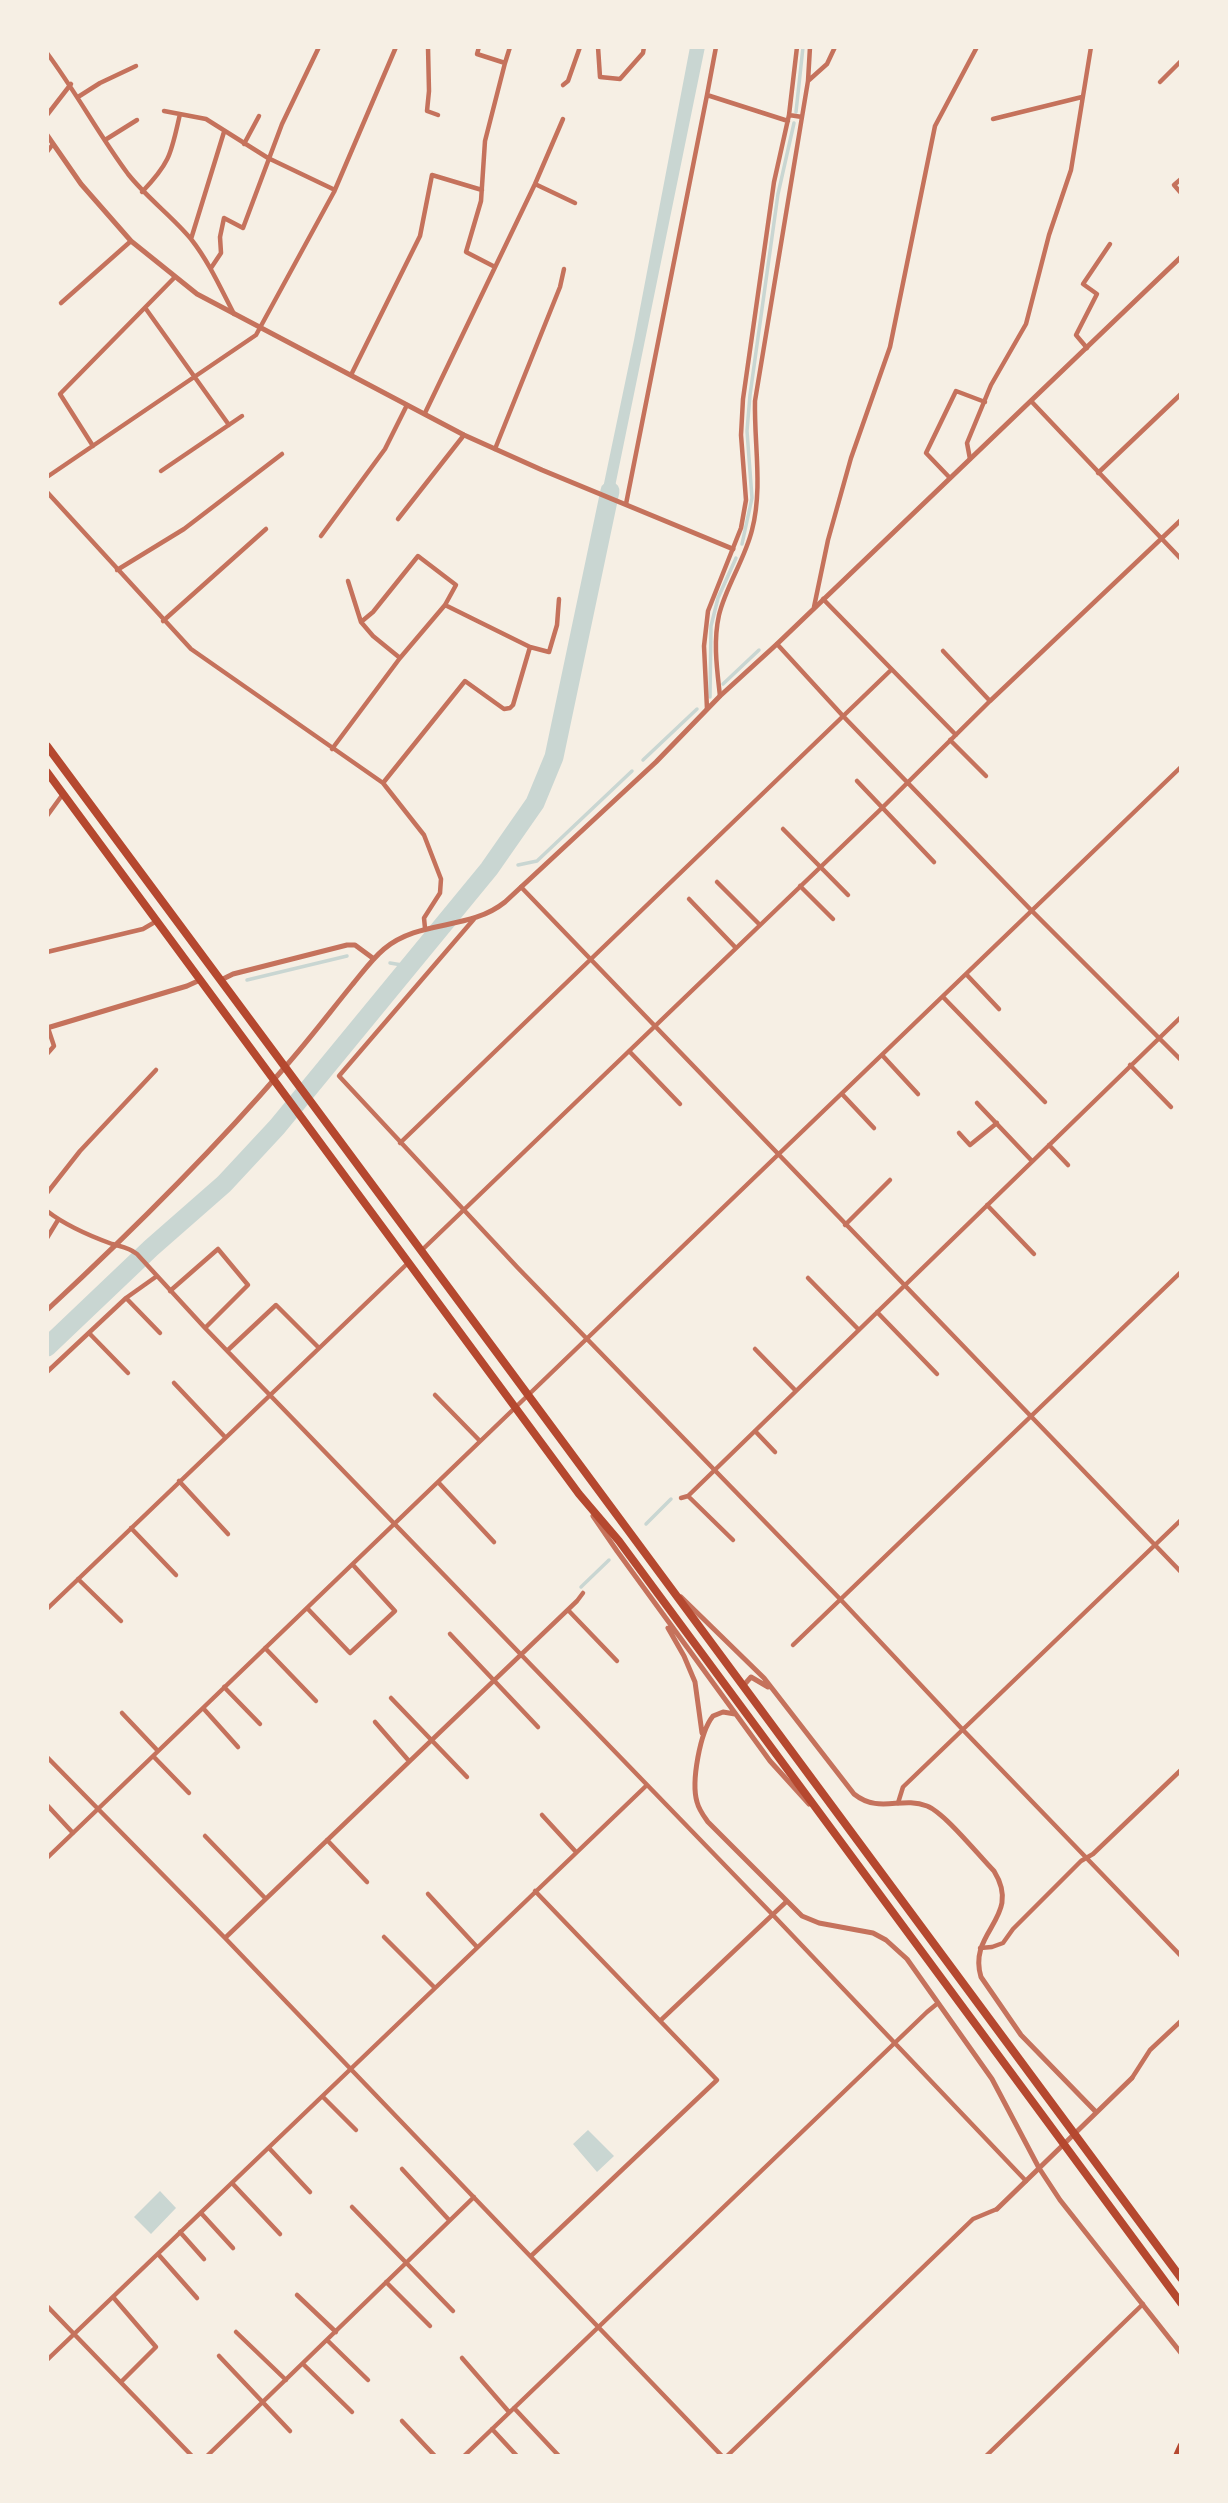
<!DOCTYPE html>
<html>
<head>
<meta charset="utf-8">
<style>
  body { margin:0 }
  #map { position:relative; width:1228px; height:2503px; overflow:hidden; background:#f6efe4; font-family:Montserrat,sans-serif }
  canvas { display:block }
  .frame { position:absolute; inset:0; border:49px solid #f6efe4; pointer-events:none }
</style>
</head>
<body>
<div id="map">
<canvas width="1228" height="2503"></canvas>
<div class="frame"></div>
</div>
<script>
const ctx = document.querySelector('canvas').getContext('2d');
ctx.lineJoin = 'round';
function fill(path, color) {
  ctx.fillStyle = color;
  ctx.fill(path, 'evenodd');
}
function stroke(path, color, width, dash) {
  ctx.strokeStyle = color;
  ctx.lineWidth = width;
  ctx.lineCap = dash ? 'butt' : 'round';
  ctx.setLineDash(dash || []);
  ctx.stroke(path);
}
const water = new Path2D(`
  M690,47H705L609,516L598,512L634,340Z
  M588,2130L614,2156L597,2172L573,2144Z
  M160,2191L176,2208L151,2234L134,2217Z`);
const stream = new Path2D(`
  M796,112L803,47
  M742,544L752,498L747,431L750,395L778,194L794,123
  M723,684L759,650
  M710,697L711,626L718,598L736,558
  M643,760L697,709
  M518,865L537,861L632,771
  M390,963L408,966
  M247,980L347,956
  M646,1524L671,1499
  M581,1587L609,1560`);
const river = new Path2D(`
  M47,1347L151,1248L224,1184L277,1127L489,869L535,803L554,757L610,491`);
const minor = new Path2D(`
  M428,47L429,91L427,111L438,115
  M479,47L477,54L505,63L485,141L481,201L466,252L495,267
  M598,47L600,77L620,79L643,53L644,47
  M716,47L707,95L788,121
  M47,53C76,92 99,135 128,174C147,198 172,216 191,239C209,262 221,289 234,314
  M505,63L510,47
  M808,81L810,47
  M1160,82L1181,61
  M563,85L568,81L580,47
  M78,97L100,83L136,66
  M164,111L206,119L268,158L335,190
  M47,115L71,84
  M789,115L802,117L808,81L827,64L835,47
  M993,119L1082,97
  M105,140L137,120
  M244,144L259,116
  M47,152L53,144
  M1181,179L1174,185L1181,193
  M535,184L575,203
  M142,192C171,162 171,153 180,114
  M191,239L224,132
  M211,268L221,253L220,237L224,218L243,228L282,124L319,47
  M61,303L131,241
  M146,309L229,425
  M1087,348L1076,335L1097,294L1083,284L1110,244
  M351,375L420,236L432,175L482,190
  M1031,401L1181,559
  M425,413L535,184L563,119
  M93,446L60,394L175,277
  M495,449L560,287L564,269
  M970,459L967,443L991,385L1026,324L1049,235L1071,170L1091,47
  M161,471L242,416
  M1098,473L1181,394
  M47,477L256,335L334,192L396,47
  M950,478L926,453L956,391L985,402
  M47,492L191,649L383,783L424,835L441,879L440,893L424,918L425,928
  M626,504L707,95
  M398,519L464,435
  M321,536L385,449L407,405
  M117,570L184,529L282,454
  M348,581L361,622L373,636L400,658
  M823,599L956,735
  M445,605L530,647L549,652L557,625L559,599
  M814,607L828,540L851,458L890,347L935,126L977,47
  M163,621L266,529
  M777,644L843,716L1031,910L1181,1060
  M943,651L990,701
  M720,696C717,669 713,642 719,615C726,586 745,559 752,530C763,488 754,444 755,401L802,117
  M707,709L704,646L708,611L741,528L746,500L741,435L743,399L774,182L789,115L797,47
  M950,740L986,776
  M332,749L400,658L445,605L456,585L418,556L373,612L361,622
  M857,781L934,862
  M383,783L465,681L504,709L510,708L513,705L530,647
  M47,816L63,794
  M783,829L848,895
  M717,882L760,925
  M800,886L833,919
  M521,887L1181,1572
  M689,899L736,948
  M474,919L339,1076L518,1268L841,1600L964,1731L1181,1956
  M47,952L143,929L155,922
  M966,974L999,1009
  M943,997L1045,1102
  M629,1051L680,1104
  M47,1054L54,1046L48,1028
  M882,1055L918,1094
  M1130,1065L1171,1107
  M842,1094L874,1128
  M977,1103L1032,1161
  M959,1133L970,1145L997,1123
  M400,1143L891,670
  M1049,1145L1068,1165
  M47,1193L80,1151L156,1070
  M987,1205L1034,1254
  M47,1211C65,1225 90,1236 112,1244C122,1247 128,1247 137,1254L205,1328L773,1915L1026,2181
  M845,1225L890,1180
  M47,1238L58,1220
  M422,1250L882,808L990,701L1181,520
  M808,1278L859,1330
  M170,1291L218,1249L248,1285L205,1328
  M126,1298L160,1333
  M877,1312L937,1374
  M89,1333L128,1373
  M755,1349L796,1391
  M228,1350L276,1305L318,1347
  M47,1372L126,1298L157,1276
  M174,1383L225,1437
  M435,1395L480,1441
  M755,1431L775,1452
  M179,1481L228,1534
  M438,1482L494,1542
  M688,1496L733,1540
  M681,1498L688,1496L1181,1017
  M131,1528L176,1575
  M78,1579L121,1621
  M307,1608L350,1653L395,1611L353,1565
  M47,1609L408,1263
  M568,1610L617,1661
  M450,1634L538,1727
  M793,1645L1181,1272
  M265,1648L316,1701
  M224,1687L260,1724
  M391,1698L467,1777
  M203,1708L238,1747
  M122,1713L158,1751
  M375,1722L409,1761
  M153,1756L189,1793
  M47,1757L225,1938L722,2456
  M898,1803L903,1787L1181,1520
  M47,1805L73,1833
  M542,1815L576,1852
  M205,1836L266,1899
  M327,1840L367,1882
  M47,1858L1181,767
  M428,1894L477,1947
  M384,1937L435,1988
  M225,1938L577,1601L583,1593
  M980,1948L992,1947L1003,1943L1013,1929L1081,1861L1093,1854L1181,1770
  M661,2020L786,1902
  M1132,2078L1150,2050L1181,2021
  M323,2097L356,2130
  M269,2148L310,2192
  M402,2169L449,2220
  M232,2183L280,2234
  M352,2207L453,2311
  M201,2213L233,2248
  M180,2232L204,2259
  M158,2254L197,2298
  M531,2256L717,2080L535,1891
  M386,2282L430,2326
  M297,2295L336,2332
  M113,2297L156,2347L121,2382
  M47,2306L192,2456
  M236,2332L286,2380
  M327,2340L368,2380
  M219,2356L290,2431
  M462,2358L509,2412
  M47,2360L647,1785
  M303,2364L352,2412
  M514,2408L559,2456
  M402,2421L435,2456
  M492,2429L517,2456
  M207,2456L474,2197
  M464,2456L927,2012L938,2003
  M727,2456L973,2219L997,2209
  M986,2456L1143,2304`);
const tertiary = new Path2D(`
  M47,135L81,184L131,241L197,294L464,435L542,470L733,549
  M221,980L233,974L347,945H355L374,959
  M47,1028L187,986L200,980
  M47,1310C130,1233 211,1153 285,1067C308,1041 330,1012 352,985C362,973 372,959 384,949C420,919 469,931 505,902L656,762L720,696L777,644L1181,257
  M593,1516L617,1551L770,1761L809,1804
  M681,1597L764,1678L854,1794C879,1814 901,1796 927,1806C945,1813 979,1856 994,1871C1023,1918 967,1931 981,1977L1021,2035L1096,2112
  M668,1628L684,1656L695,1682L702,1733
  M743,1686L751,1677L768,1687
  M735,1714L723,1712L713,1716C700,1732 691,1782 697,1802C699,1810 703,1815 708,1822L802,1916L819,1923L873,1933L886,1940L907,1959L992,2079L1039,2168L1060,2200L1181,2353
  M997,2209L1132,2078`);
const secondary = new Path2D(`
  M1176,2456L1181,2445`);
const trunk = new Path2D(`
  M47,746C426,1256 803,1767 1181,2278
  M47,772L579,1494L619,1541L1181,2303`);
fill(water, '#c9d6d2');
stroke(stream, '#c9d6d2', 3.5);
stroke(river, '#c9d6d2', 19);
stroke(minor, '#c5725c', 4.5);
stroke(tertiary, '#c5725c', 5);
stroke(secondary, '#b5482f', 6);
stroke(trunk, '#b5482f', 8);
</script>
</body>
</html>
